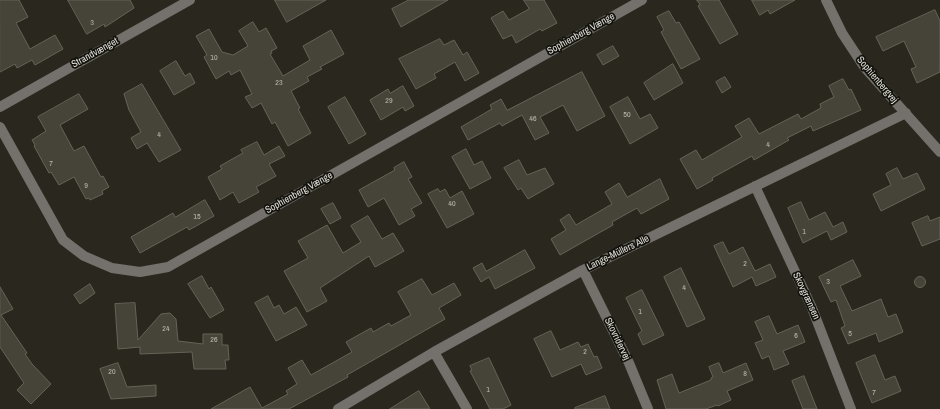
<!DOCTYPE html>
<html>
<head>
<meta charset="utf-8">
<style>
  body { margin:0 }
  canvas { display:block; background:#2a281e }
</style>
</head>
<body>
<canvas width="940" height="409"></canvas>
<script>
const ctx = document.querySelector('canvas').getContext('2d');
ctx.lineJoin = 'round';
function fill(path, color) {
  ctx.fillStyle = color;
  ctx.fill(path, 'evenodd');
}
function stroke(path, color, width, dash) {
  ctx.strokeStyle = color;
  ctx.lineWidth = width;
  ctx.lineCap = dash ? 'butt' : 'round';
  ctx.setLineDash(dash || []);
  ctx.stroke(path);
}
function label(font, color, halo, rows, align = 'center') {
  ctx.font = font + ' "Archivo Narrow",sans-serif';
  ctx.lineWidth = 3.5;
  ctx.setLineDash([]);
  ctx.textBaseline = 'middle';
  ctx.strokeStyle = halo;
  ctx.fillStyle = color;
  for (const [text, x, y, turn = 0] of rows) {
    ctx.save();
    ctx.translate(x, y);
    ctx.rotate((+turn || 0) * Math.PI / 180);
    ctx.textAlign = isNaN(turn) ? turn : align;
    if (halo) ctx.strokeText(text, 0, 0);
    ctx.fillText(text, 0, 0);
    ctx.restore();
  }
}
const building = new Path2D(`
  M0,0H19L28,17L16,23L30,49L55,35L63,49L35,65L32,60L17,68L15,64L0,72Z
  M68,0H130L134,8L105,27L104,24L87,34Z
  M275,0H326L287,22Z
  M409,0H448L401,27L392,9Z
  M524,0H544L557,23L542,31L540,29L516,43L512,35L503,39L491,18L503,11L509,20L529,9Z
  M697,0H719L738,34L720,44L698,6L700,5Z
  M752,0H795L770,14L768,10L760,15Z
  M935,10L940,21V72L917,83L911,69L916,67L904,41L883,51L876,37Z
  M669,11L676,23L679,22L700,59L681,69L661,32L664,30L657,17Z
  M253,22L259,32L266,28L277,48L271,51L272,53L270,54L283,76L310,60L303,46L331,30L344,54L320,67L322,69L307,77L309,81L291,91L300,108L298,109L311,133L288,146L275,122L272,124L261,103L252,108L245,97L252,94L240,70L231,75L229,71L216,79L204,57L207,55L196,36L209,29L222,52L233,55L248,46L239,31Z
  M440,39L444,45L454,40L463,55L467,52L479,73L465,81L455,62L434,74L436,78L416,89L399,59Z
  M613,46L619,56L603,65L597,55Z
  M176,61L185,76L190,73L195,83L174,95L160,71Z
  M673,64L683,83L654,100L644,83Z
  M582,72L605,116L577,131L563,105L540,117L549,133L535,140L522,115L502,126L500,123L468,140L461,127L492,109L490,105L501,99L507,110Z
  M725,77L731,87L722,93L716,82Z
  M843,79L849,90L851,89L861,110L813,131L811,126L787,138L789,140L754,160L752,156L712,178L713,180L697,189L680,159L696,150L702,160L742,137L735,126L749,118L759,134L798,114L801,119L821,108L820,104L834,97L829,86Z
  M142,84L181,150L159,162L147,143L137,149L131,138L141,132L129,110L124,94Z
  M403,86L414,106L405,111L403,107L381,120L370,100L388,89L390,93Z
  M79,94L88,109L60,125L74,151L84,146L101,177L103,176L109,187L102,191L103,194L90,200L89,198L86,199L74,177L59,185L51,172L49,173L34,146L35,145L32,140L46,131L38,117Z
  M345,97L366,134L349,144L328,107Z
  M628,97L640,119L650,114L658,128L630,144L610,107Z
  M257,142L264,155L279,146L285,156L269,164L276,176L256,187L259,192L239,203L233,192L220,200L208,177L222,169L220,166L243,153L241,150Z
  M466,149L474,165L482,161L491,178L470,189L452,157Z
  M519,160L527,175L545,168L554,184L528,199L521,188L518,190L504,168Z
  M404,162L412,177L408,179L422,203L411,209L415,216L399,225L384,198L368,207L359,190L395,170L394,168Z
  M897,168L903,179L917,173L925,189L881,211L873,194L891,185L886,174Z
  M660,179L669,199L641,214L637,208L612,222L613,225L560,255L551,239L566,230L560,220L569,214L576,225L612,204L605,192L619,183L627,197Z
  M438,189L440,192L445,189L450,198L462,191L474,214L447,228L428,194Z
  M205,200L214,216L189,230L187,227L140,253L131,237L173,213L175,217Z
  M801,202L809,220L825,212L833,227L843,222L847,232L831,240L827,231L803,243L788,208Z
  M333,203L341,218L330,224L321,209Z
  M368,216L382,239L393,233L404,251L375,267L369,256L320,288L327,301L307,312L284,271L308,258L298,241L327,225L343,253L361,242L351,226Z
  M928,216L930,221L940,217V239L922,246L912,223Z
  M723,242L729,254L743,247L755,271L770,264L776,277L756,286L752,277L733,287L714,246Z
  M525,250L535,268L495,289L489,277L481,282L473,268L482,263L486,271Z
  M853,260L861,276L840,286L852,311L881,299L888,317L896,314L903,332L879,342L876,333L848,344L841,328L845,326L836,300L831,302L819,277Z
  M681,268L705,319L687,327L664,277Z
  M202,276L209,289L211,287L224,310L210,318L188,284Z
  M914.5 282a5.5 5.5 0 1 1 11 0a5.5 5.5 0 1 1-11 0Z
  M422,279L432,295L454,283L461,295L439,308L445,319L347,375L348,377L289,409H211L250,387L262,408L288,394L286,391L297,384L288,368L302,360L311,375L352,352L346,342L371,328L373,332L389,323L391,326L411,315L398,292Z
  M90,284L95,293L80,304L74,295Z
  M0,287L13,309L1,315L27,353L25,354L32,364L51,384L31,404L17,390L24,383L0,347Z
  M642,290L664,335L643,345L638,334L642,331L626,298Z
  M268,296L274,308L279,305L284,314L296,307L307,325L276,341L255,303Z
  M135,303L138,340L161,314L170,313L176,319L178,341L203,344V334H222V345H228L229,360H225L226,369H194L192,352L140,354V347L118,349L115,304Z
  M769,316L777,334L798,325L805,342L783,351L789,364L774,370L769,356L762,359L755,343L763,340L755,322Z
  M551,331L560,350L578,342L581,347L588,344L594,357L597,356L602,368L586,375L581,364L552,377L534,339Z
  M875,355L885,380L895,376L901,391L872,403L856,363Z
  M489,358L511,405L503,409H490L470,371L472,370L470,366Z
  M118,363L127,387L156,385V396L111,399L100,369Z
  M719,363L723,373L746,363L753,380L727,391L731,400L718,406L717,405L706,409H666L657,380L672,374L679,393L711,380V378L713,377L709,367Z
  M804,376L813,399L817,409H803L792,381Z
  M419,391L430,409H390Z
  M605,396L610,409H575V408Z`);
const minor = new Path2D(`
  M826,0L842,33L865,68L940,152
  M0,107L190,0
  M0,127L63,240L84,256L112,268L140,272L168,267L642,0
  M755,186L812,308L851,409
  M583,270L629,363L648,409
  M434,352L467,409
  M338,409L434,352L583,270L906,113`);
const numberNames = [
  ["3",92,23],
  ["10",214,58],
  ["23",279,83],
  ["29",389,101],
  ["50",627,115],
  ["46",533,119],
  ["4",159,135],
  ["4",768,145],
  ["7",51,164],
  ["9",86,186],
  ["40",452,204],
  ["15",197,217],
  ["1",804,232],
  ["2",745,264],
  ["3",828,282],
  ["4",684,288],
  ["1",640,312],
  ["24",166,329],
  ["5",850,334],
  ["6",796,336],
  ["26",214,340],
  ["2",585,352],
  ["20",112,372],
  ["8",745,374],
  ["1",488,390],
  ["7",874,393]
];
const streetNames = [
  ["Sophienberg Vænge",581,34,-29],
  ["Strandvænget",95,53,-29],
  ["Sophienbergvej",877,80,50],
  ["Sophienberg Vænge",299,193,-29],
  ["Lange-Müllers Alle",618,253,-26],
  ["Skovgrænsen",806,296,65],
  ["Skovridervej",617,339,64]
];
fill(building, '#464439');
stroke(building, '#656357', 1);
stroke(minor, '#74706c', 10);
label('8px', '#bab9b1', null, numberNames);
label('10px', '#e1e0d9', '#12110c', streetNames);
</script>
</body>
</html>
